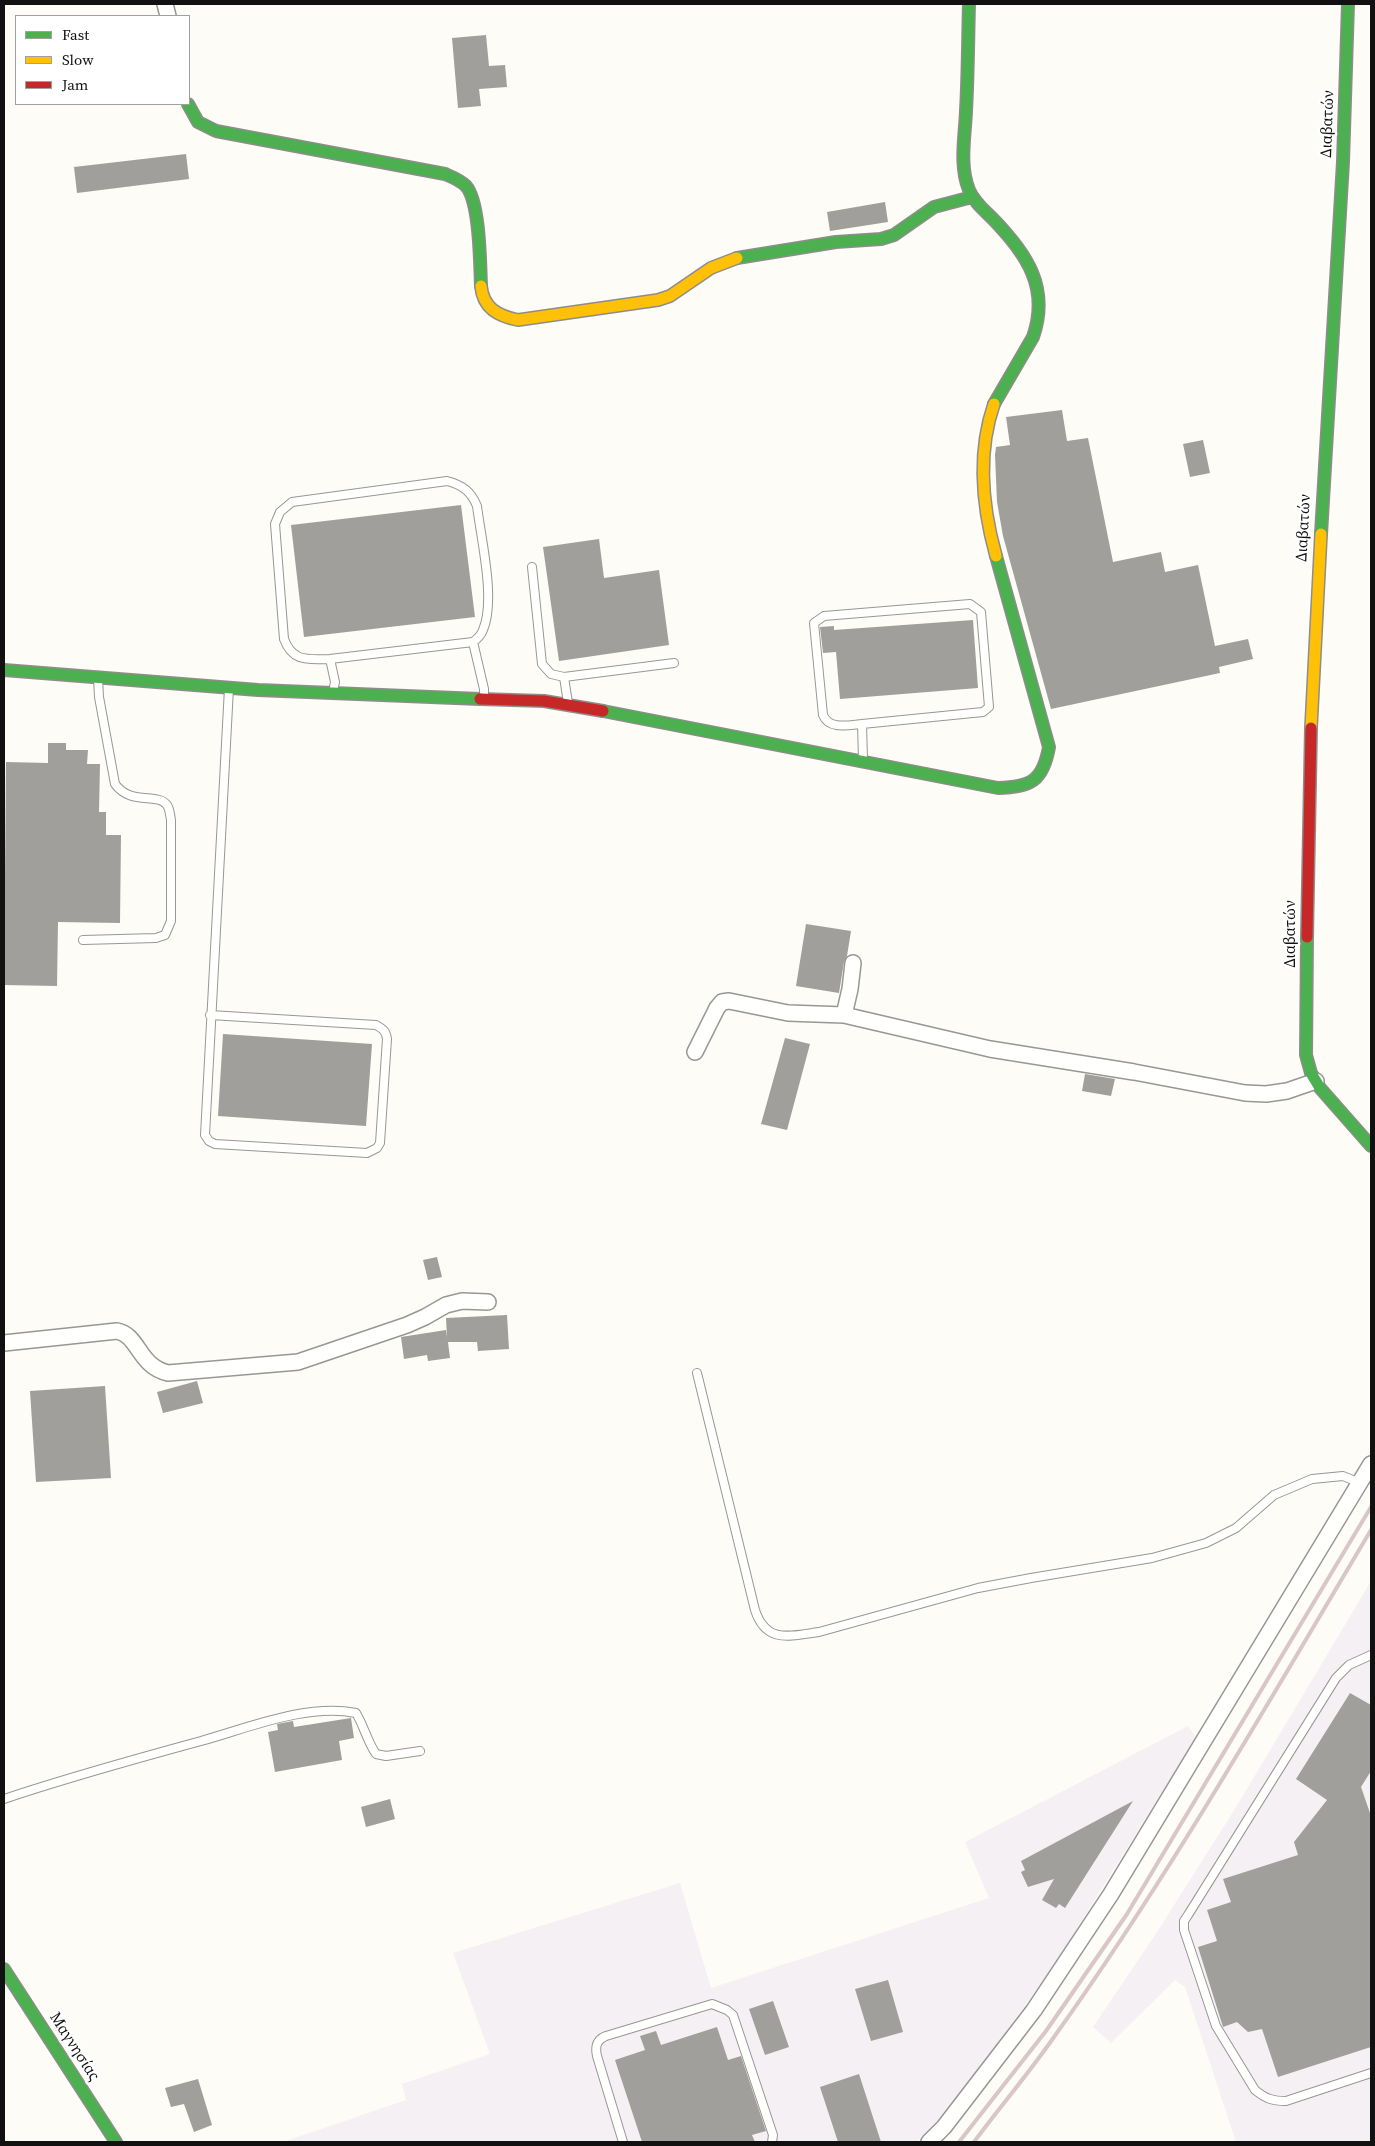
<!DOCTYPE html>
<html>
<head>
<meta charset="utf-8">
<style>
  body { margin:0 }
  #map { position:relative; width:1375px; height:2146px; overflow:hidden; background:#fdfcf7; font-family:"Source Serif 4",serif }
  canvas { display:block }
  .frame { position:absolute; inset:0; border:5px solid #111; pointer-events:none }
  .legend { position:absolute; left:15px; top:15px; width:175px; height:90px; box-sizing:border-box; background:#fff; border:1px solid #a0a0a0; margin:0; padding:6px 9px; list-style:none; font-size:15px; color:#111 }
  .legend li { display:flex; align-items:center; gap:10px; height:25px }
  .legend b { width:25px; border:1px solid #a0a0a0 }
</style>
</head>
<body>
<div id="map">
<canvas width="1375" height="2146"></canvas>
<div class="frame"></div>
<ul class="legend">
<li><b style="height:6px;background:#4caf50"></b>Fast</li>
<li><b style="height:6px;background:#ffc107"></b>Slow</li>
<li><b style="height:6px;background:#c62828"></b>Jam</li>
</ul>
</div>
<script>
const ctx = document.querySelector('canvas').getContext('2d');
ctx.lineJoin = 'round';
function fill(path, color) {
  ctx.fillStyle = color;
  ctx.fill(path, 'evenodd');
}
function stroke(path, color, width, dash) {
  ctx.strokeStyle = color;
  ctx.lineWidth = width;
  ctx.lineCap = dash ? 'butt' : 'round';
  ctx.setLineDash(dash || []);
  ctx.stroke(path);
}
function label(font, color, halo, rows, align = 'center') {
  ctx.font = font + ' "Source Serif 4",serif';
  ctx.lineWidth = 5;
  ctx.setLineDash([]);
  ctx.textBaseline = 'middle';
  ctx.strokeStyle = halo;
  ctx.fillStyle = color;
  for (const [text, x, y, turn = 0] of rows) {
    ctx.save();
    ctx.translate(x, y);
    ctx.rotate((+turn || 0) * Math.PI / 180);
    ctx.textAlign = isNaN(turn) ? turn : align;
    if (halo) ctx.strokeText(text, 0, 0);
    ctx.fillText(text, 0, 0);
    ctx.restore();
  }
}
const industrial = new Path2D(`
  M1371,1581V2142H1236L1185,1987L1175,1980L1111,2043L1093,2027L1159,1929L1238,1804Z
  M1188,1726L1196,1737L1055,1964L969,2082L935,2123L917,2142H283L406,2100L402,2084L490,2054L453,1953L680,1883L711,1988L989,1898L965,1842Z`);
const building = new Path2D(`
  M486,35L489,66L505,65L507,87L479,89L481,106L458,108L452,38Z
  M186,154L189,179L77,193L74,167Z
  M885,202L888,222L830,231L827,212Z
  M1062,410L1067,441L1088,438L1113,562L1161,552L1165,572L1198,565L1215,646L1248,639L1253,659L1219,667L1220,673L1051,709L1003,536L997,502L995,455L996,447L1010,445L1006,417Z
  M1203,440L1210,473L1190,477L1183,444Z
  M461,505L475,617L304,637L291,525Z
  M599,539L604,578L659,570L669,645L559,661L543,547Z
  M973,620L978,688L840,699L836,652L823,653L820,627L834,626V630Z
  M48,743H66V750H88L87,764H100L99,812H106V835H121L120,923L58,922L57,986L4,985L6,762L48,763Z
  M806,924L851,931L847,956L844,962L839,993L796,986Z
  M223,1034L372,1044L366,1126L218,1116Z
  M785,1038L810,1044L787,1130L761,1124Z
  M1085,1074L1115,1079L1111,1096L1082,1091Z
  M437,1257L442,1277L428,1280L423,1260Z
  M507,1315L509,1349L478,1351L477,1342H448L450,1358L428,1361L427,1355L404,1359L401,1337L446,1330L447,1338L446,1318Z
  M197,1381L203,1403L163,1413L157,1392Z
  M105,1386L111,1478L36,1482L30,1391Z
  M1350,1693L1371,1705V1771L1361,1787L1371,1816V2047L1278,2077L1262,2029L1248,2032L1237,2022L1223,2027L1198,1947L1217,1941L1207,1910L1231,1902L1223,1879L1298,1855L1294,1842L1327,1800L1296,1779Z
  M351,1718L354,1738L339,1741L342,1760L275,1772L268,1732L278,1730L277,1724L293,1721L294,1727Z
  M390,1799L395,1819L366,1827L361,1807Z
  M1133,1801L1065,1908L1059,1904L1056,1908L1042,1900L1054,1879L1028,1887L1021,1872L1025,1870L1021,1861Z
  M888,1980L903,2032L871,2041L855,1989Z
  M773,2001L789,2047L765,2055L749,2009Z
  M717,2027L728,2060L741,2056L766,2131L752,2135L755,2142H642L615,2060L645,2050L640,2036L656,2031L661,2045Z
  M859,2074L881,2142H838L820,2087Z
  M198,2079L212,2125L194,2132L184,2104L171,2107L165,2088Z`);
const lane = new Path2D(`
  M532,567L542,664L551,674L564,677L568,703
  M473,642L484,689V698
  M330,659L473,642C477,639 481,636 483,630C496,600 481,539 477,506C471,491 462,485 447,481L292,502L280,512L275,524L284,639C293,663 309,659 330,659L335,682L333,692
  M564,677L674,663
  M862,724L983,712L989,707L981,612L970,604L824,616L814,623L823,715C829,730 849,725 862,724L863,759
  M83,940L156,938L165,935L171,921V820C170,816 170,809 167,805C157,792 131,806 115,784L99,697L98,678
  M210,1015L376,1025C383,1029 386,1031 387,1039L380,1143L377,1148L367,1153L215,1144L209,1141L205,1135L229,688
  M697,1373L755,1610C766,1644 790,1636 819,1632L978,1588L1031,1578L1152,1558L1206,1543L1236,1528L1274,1495L1312,1479L1343,1476L1360,1483
  M1371,1655L1349,1665L1336,1678L1188,1915L1184,1921V1930L1216,2026L1255,2090C1266,2099 1273,2101 1286,2101L1371,2073
  M4,1799C69,1777 135,1759 201,1741C248,1728 307,1703 356,1713C364,1726 367,1741 376,1754L386,1756L420,1751
  M623,2142L597,2056C595,2047 596,2040 606,2036L712,2004L727,2010L733,2015L773,2135L772,2142`);
const street = new Path2D(`
  M165,4L168,16
  M844,1015L850,989L853,963
  M695,1052L717,1008L722,1002L729,1001L788,1013L844,1015L990,1049L1134,1072L1245,1093L1266,1094L1287,1091L1316,1081
  M4,1343L117,1331C139,1335 138,1366 168,1373L298,1362L407,1325L425,1317L446,1305L462,1301L488,1302
  M929,2142L944,2127L1034,2010L1111,1894L1371,1464`);
const fast = new Path2D(`
  M969,4C968,40 968,75 966,111C965,137 959,165 969,190C974,202 984,210 993,219C1027,254 1050,288 1033,337L994,404
  M188,104L198,122L216,131L445,174C452,177 460,180 466,186C480,202 480,263 481,286
  M737,258L836,242L881,239L894,235L934,207L972,197
  M1321,534L1343,162L1348,4
  M4,670L258,690L480,699
  M603,711L998,788C1031,787 1043,781 1049,747L996,556
  M1307,937L1306,1055L1311,1073L1320,1088L1371,1146
  M4,1969L116,2142`);
const slow = new Path2D(`
  M481,286C483,308 498,316 518,320L658,300L670,296L711,268L737,258
  M994,404C977,453 982,506 996,556
  M1311,728L1321,534`);
const jam = new Path2D(`
  M480,699L544,701L603,711
  M1307,937L1311,728`);
const rail = new Path2D(`
  M959,2142L1046,2031L1127,1914L1371,1507
  M974,2142C1000,2107 1029,2073 1054,2037C1170,1875 1269,1701 1371,1530`);
const streetNames = [
  ["Διαβατών",1328,124,-88],
  ["Διαβατών",1304,528,-87],
  ["Διαβατών",1291,934,-90],
  ["Μαγνησίας",74,2047,57]
];
fill(industrial, '#f5f0f3');
fill(building, '#a19f9c');
stroke(lane, '#979795', 10);
stroke(street, '#979795', 18);
stroke(fast, '#8e8d8b', 14);
stroke(slow, '#8e8d8b', 14);
stroke(jam, '#8e8d8b', 14);
stroke(lane, '#fffffe', 8);
stroke(street, '#fffffe', 15);
stroke(fast, '#4caf50', 11);
stroke(slow, '#ffc107', 11);
stroke(jam, '#c62828', 11);
stroke(rail, '#d9c6c7', 4);
label('16px', '#111', '#fff', streetNames);
</script>
</body>
</html>
